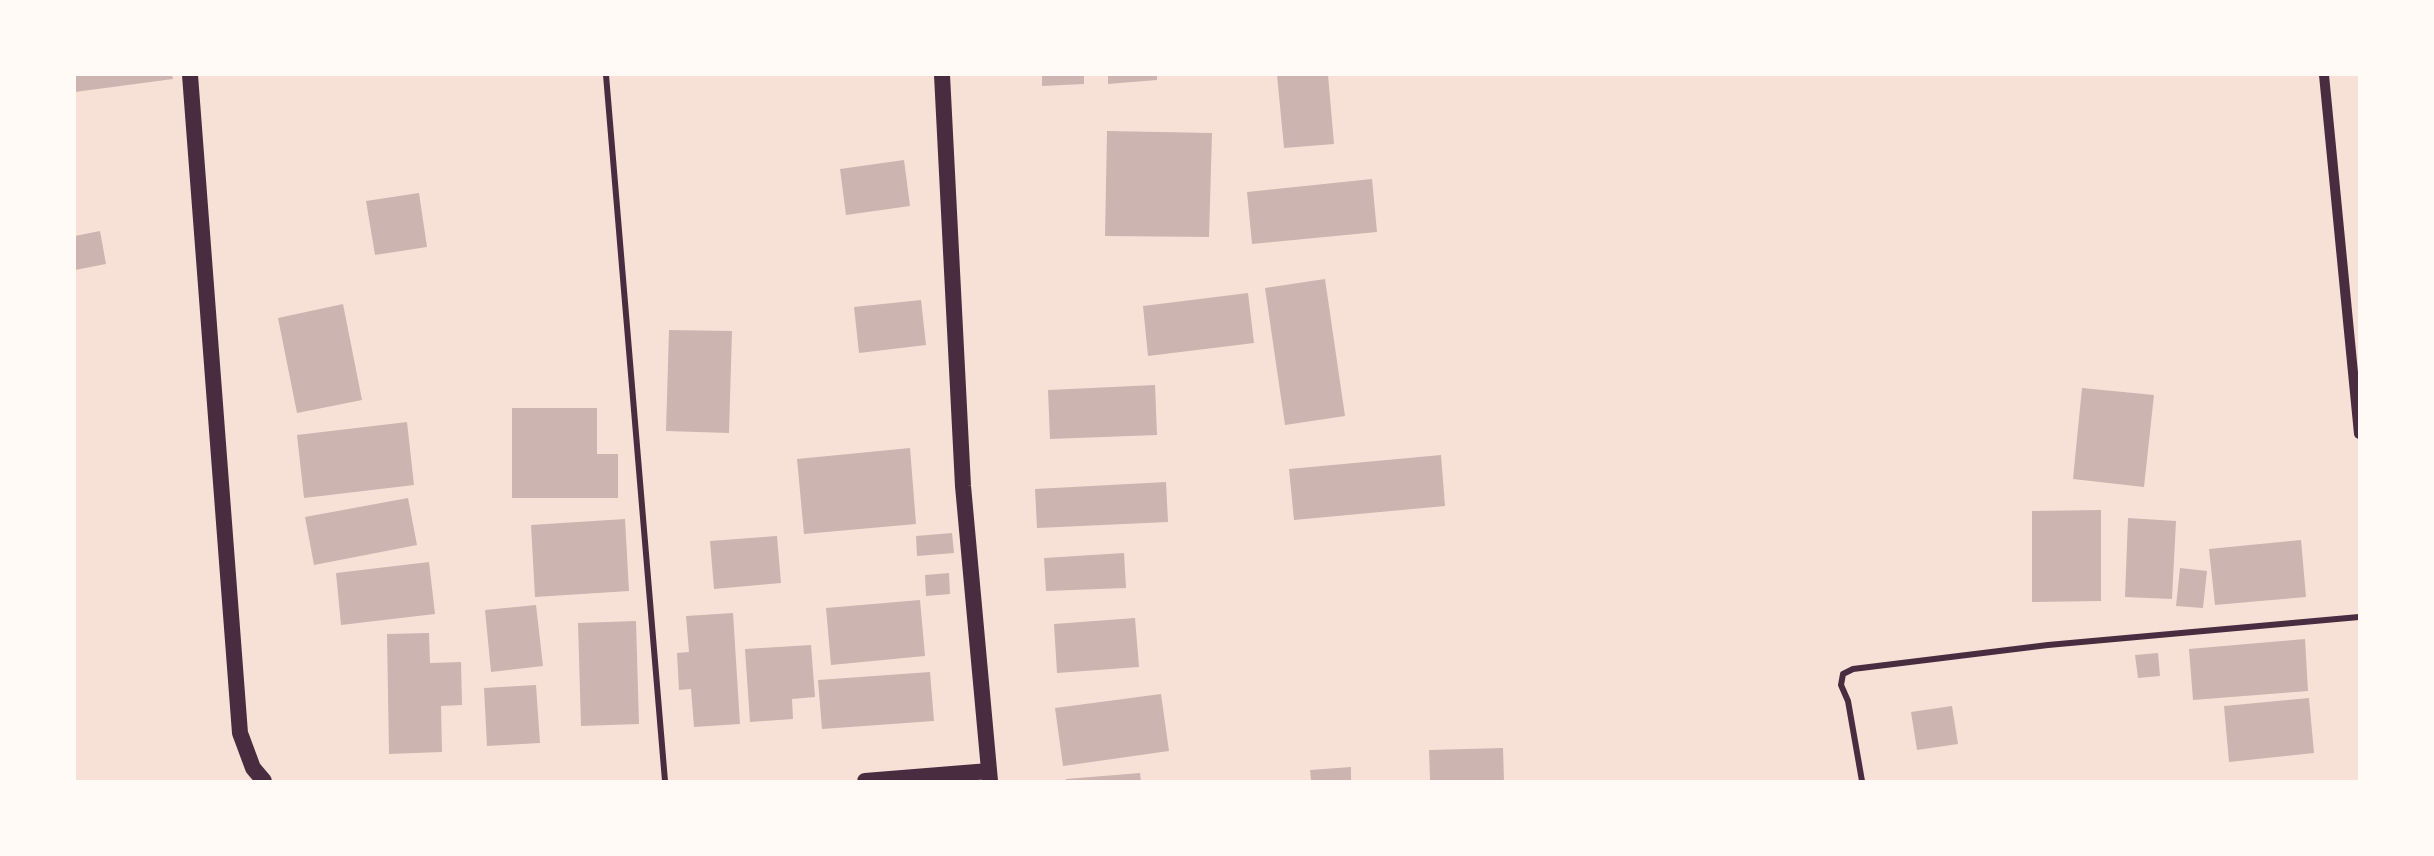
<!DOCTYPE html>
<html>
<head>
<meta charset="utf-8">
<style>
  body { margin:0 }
  #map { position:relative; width:2434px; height:856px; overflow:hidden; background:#f7e1d7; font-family:Cabin,sans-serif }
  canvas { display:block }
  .frame { position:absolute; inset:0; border:76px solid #fffaf5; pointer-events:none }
</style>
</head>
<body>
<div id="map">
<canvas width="2434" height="856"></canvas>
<div class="frame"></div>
</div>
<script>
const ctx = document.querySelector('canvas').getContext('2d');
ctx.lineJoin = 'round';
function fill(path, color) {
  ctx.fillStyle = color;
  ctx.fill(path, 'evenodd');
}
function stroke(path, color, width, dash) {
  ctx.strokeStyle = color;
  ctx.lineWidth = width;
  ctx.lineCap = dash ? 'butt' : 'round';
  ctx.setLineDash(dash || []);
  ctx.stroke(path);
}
const building = new Path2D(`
  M75,75H172L173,79L75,92Z
  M1042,75H1084V84L1042,86Z
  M1108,75H1157V80L1108,84Z
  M1277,75H1328L1334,144L1284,148Z
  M1107,131L1212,133L1209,237L1105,236Z
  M904,160L910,206L846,215L840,169Z
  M1372,179L1377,232L1252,244L1247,192Z
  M419,193L427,247L375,255L366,201Z
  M100,231L106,264L75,270V236Z
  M1325,279L1345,416L1285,425L1265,288Z
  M1248,293L1254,343L1148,356L1143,306Z
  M921,300L926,345L859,353L854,307Z
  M343,304L362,400L297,413L278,318Z
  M669,330L732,331L729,433L666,431Z
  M1155,385L1157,435L1050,439L1048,390Z
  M2082,388L2154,395L2144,487L2073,479Z
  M512,408H597V454H618V498H512Z
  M407,422L414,485L304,498L297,435Z
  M910,448L916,524L804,534L797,459Z
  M1441,455L1445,506L1294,520L1289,469Z
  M1166,482L1168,522L1037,528L1035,489Z
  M408,498L417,545L314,565L305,517Z
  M2101,510V601L2032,602V511Z
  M2128,518L2176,521L2172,599L2125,597Z
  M625,519L629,591L535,597L531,525Z
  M952,533L954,553L917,556L916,536Z
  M777,536L781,583L714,589L710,541Z
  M2301,540L2306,597L2215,605L2209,549Z
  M1124,553L1126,588L1046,591L1044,558Z
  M429,562L435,614L341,625L336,573Z
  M2180,568L2207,571L2203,608L2176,606Z
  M949,573L950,594L926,596L925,575Z
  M920,600L925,656L831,665L826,608Z
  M536,605L543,666L491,672L485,610Z
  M733,613L740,724L694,727L691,689L679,690L677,653L689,652L686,616Z
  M1135,618L1139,667L1057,673L1054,624Z
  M636,621L639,724L581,726L578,623Z
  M429,633L430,663L461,662L462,705L441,706L442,752L389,754L387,634Z
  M2305,639L2308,691L2193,700L2189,649Z
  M811,645L815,697L792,699L793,719L750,722L745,649Z
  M2158,653L2160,676L2138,678L2135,655Z
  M930,672L934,721L822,729L818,680Z
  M536,685L540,743L487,746L484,688Z
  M1161,694L1169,751L1063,766L1055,708Z
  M2309,698L2314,753L2229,762L2224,706Z
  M1952,706L1958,744L1917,750L1911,712Z
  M1503,748L1504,781H1430L1429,750Z
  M1351,767V781H1311L1310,770Z
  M1140,773L1141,781H1066V779Z`);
const minor = new Path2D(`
  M606,75L665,781
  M1862,781L1848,701L1841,685L1843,674L1853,669L2048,645L2359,617`);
const tertiary = new Path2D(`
  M2324,75L2359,434`);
const trunk = new Path2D(`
  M190,75L240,733L253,768L264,781
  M942,75L963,486L990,781
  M865,781L989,771`);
fill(building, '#ccb4b1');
stroke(minor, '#4a2c40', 6);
stroke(tertiary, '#4a2c40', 10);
stroke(trunk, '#4a2c40', 16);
</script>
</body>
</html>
